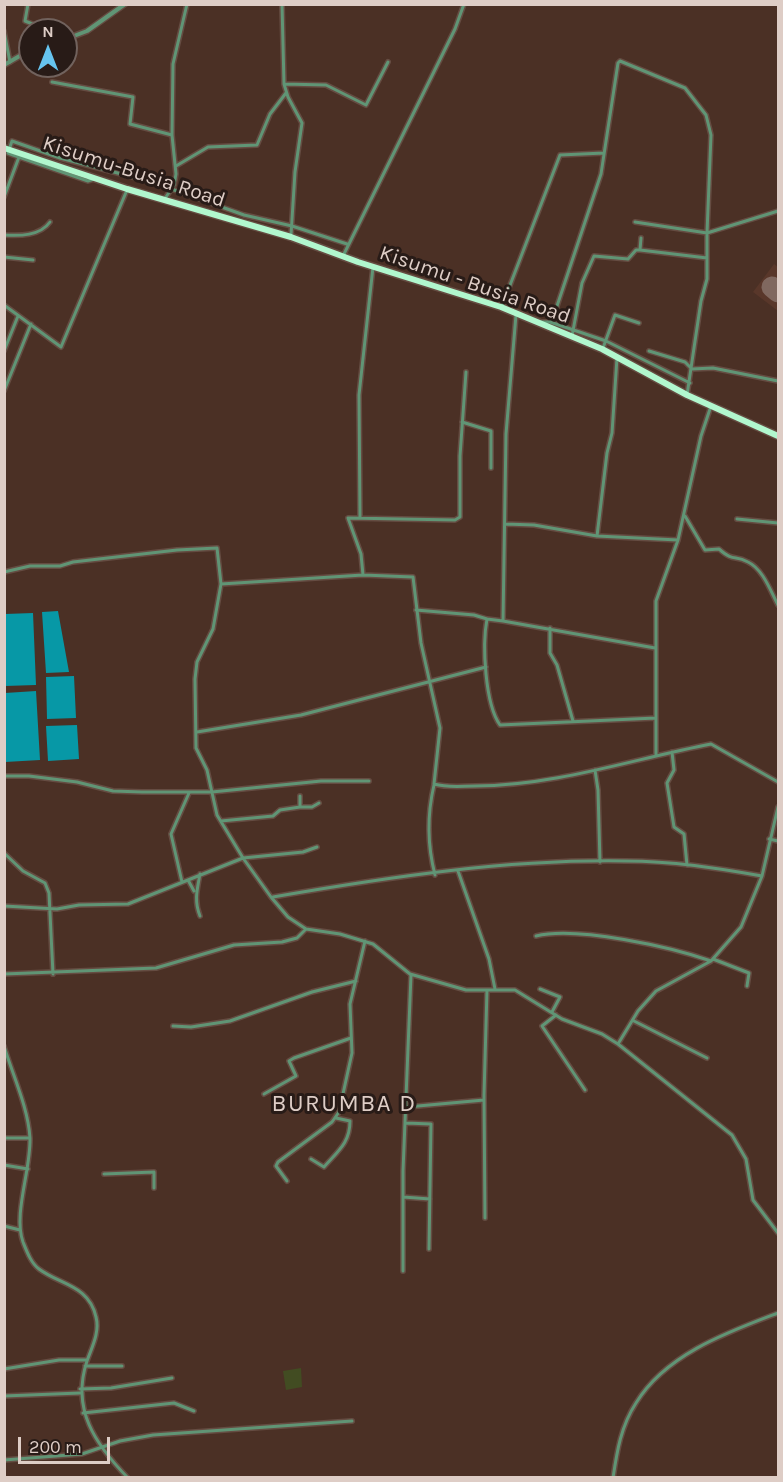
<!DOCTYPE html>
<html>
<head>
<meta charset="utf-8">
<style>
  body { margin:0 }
  #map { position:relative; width:783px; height:1482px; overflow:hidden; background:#4b3025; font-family:Karla,sans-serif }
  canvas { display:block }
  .frame { position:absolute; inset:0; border:6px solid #decdc6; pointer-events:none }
  .north { position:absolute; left:18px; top:18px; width:60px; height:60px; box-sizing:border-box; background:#281b17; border:2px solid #71625d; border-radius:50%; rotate:0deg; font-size:16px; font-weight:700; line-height:24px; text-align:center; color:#decdc6 }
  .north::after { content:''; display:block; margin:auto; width:21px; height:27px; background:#66c4ef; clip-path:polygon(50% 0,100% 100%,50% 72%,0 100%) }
  .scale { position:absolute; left:18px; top:1437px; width:92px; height:27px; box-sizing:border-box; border:3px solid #decdc6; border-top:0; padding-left:8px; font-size:18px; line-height:21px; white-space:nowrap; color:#decdc6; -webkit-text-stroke:4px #281b17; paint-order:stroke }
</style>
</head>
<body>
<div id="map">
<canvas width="783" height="1482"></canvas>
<div class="frame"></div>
<div class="north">N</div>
<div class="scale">200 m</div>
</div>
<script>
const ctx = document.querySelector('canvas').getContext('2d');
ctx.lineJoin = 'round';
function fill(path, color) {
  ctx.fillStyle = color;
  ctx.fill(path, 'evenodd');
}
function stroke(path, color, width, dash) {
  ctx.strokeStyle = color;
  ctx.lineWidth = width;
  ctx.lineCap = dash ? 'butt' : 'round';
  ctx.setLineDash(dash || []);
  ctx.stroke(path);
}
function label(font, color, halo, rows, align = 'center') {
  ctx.font = font + ' Karla,sans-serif';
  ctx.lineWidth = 6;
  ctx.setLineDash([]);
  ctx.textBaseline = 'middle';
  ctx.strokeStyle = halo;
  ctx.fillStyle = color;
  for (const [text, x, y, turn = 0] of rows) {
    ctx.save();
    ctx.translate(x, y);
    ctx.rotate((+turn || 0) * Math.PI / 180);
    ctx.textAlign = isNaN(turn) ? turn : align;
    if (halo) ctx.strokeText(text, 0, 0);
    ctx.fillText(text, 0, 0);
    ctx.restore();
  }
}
const built = new Path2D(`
  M774,264L778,267V311L753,292Z`);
const green = new Path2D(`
  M301,1368L302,1387L286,1390L283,1371Z`);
const water = new Path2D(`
  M58,611L69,672L46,673L42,612Z
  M33,613L36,685L5,686V614Z
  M74,676L76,718L47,719L46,677Z
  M36,691L40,760L5,762V693Z
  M77,725L79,759L48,761L46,726Z`);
const runway = new Path2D(`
  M772,287L778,292`);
const minor = new Path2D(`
  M28,4L25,21L35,25L38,30
  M282,4L284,84L288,97L302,123L295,172L291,235
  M4,31L10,62
  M52,82L133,97L130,124L172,135
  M284,84L326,85L366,105L388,62
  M176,166L208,147L257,145L270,114L286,93
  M94,179L88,181L13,155L8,153L12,141L60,158L152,182L244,215L292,226L347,244
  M4,197L19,157
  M164,200L174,185L176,174L172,135L173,64L187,4
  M4,235C20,236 40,236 50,222
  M640,250L641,238
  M343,256L455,29L464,4
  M4,257L33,260
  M4,305L61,347L127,190
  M502,306L560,155L604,153
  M516,315L506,434L503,621L655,648
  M541,322H550L556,309L601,174L618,63L620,61L685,88L706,115L711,135L707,233L635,222
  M550,322L606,341L690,383
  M572,336L582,283L594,256L628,259L636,250H640L707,258
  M603,348L615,315L639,323
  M4,351L18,316
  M649,351L685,362L692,369L713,368L778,381
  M4,391L31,324
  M687,395L701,301L707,279V233L778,211
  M462,422L491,431V468
  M685,516L705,550L719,549C735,563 734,554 748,562C763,569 771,592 778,605
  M360,517L359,395L373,267
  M737,519L778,523
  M505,524L534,525L597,536L678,540
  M597,536L607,453L612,433L617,358
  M4,572L30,566H60L73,562L177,550L217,548L221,584L213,629L197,662L195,679L196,748L207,770L217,815L243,858L271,897L288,917L306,929L340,934L373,944L410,974L466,990H515L562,1019L602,1034L618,1044L638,1011L656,991L711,961L741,927L762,876L778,807
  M363,575L361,554L348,518L455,520L460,517V456L466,372
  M221,584L363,575L413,577L421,643L440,728L434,784C448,788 461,786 475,786C555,786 633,759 711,744L778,782
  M416,610L474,615L487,619C482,645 485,704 500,725L656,718V755
  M487,619L503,621
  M550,628V653L557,665L573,721
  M656,718V601L678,540L701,436L711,406
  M197,732L301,715L486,667
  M672,752L674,770L667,783L674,827L684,834L687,865
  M595,770L598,790L600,862
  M4,776H29L77,782L113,791L142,792H212L321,781H369
  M434,785C427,815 427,844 435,875
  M300,807H312L319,803
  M221,821L273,816L280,810L300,807V796
  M769,839L778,841
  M4,853L23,871L45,883L49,893L53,974
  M458,871L489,959L495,989
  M188,880L194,891
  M182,882L171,834L189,793
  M273,897C389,877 508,859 626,861C672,861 717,868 762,876
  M4,906L57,909L79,905L128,904L243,858L303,852L317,847
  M200,916C194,901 197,890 200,874
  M536,936C577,926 671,947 711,961
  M713,959L749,973L747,986
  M4,974L156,968L234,945L282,942L297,938L306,929
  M540,989L560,997L552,1012
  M556,1015L542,1026L585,1090
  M634,1021L707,1058
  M173,1026L191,1027L230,1021L312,992L356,981
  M618,1044L732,1135L746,1159L753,1200L778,1233
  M4,1046C13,1076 28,1107 30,1138C31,1170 13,1214 23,1242C27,1252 31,1263 39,1269C60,1285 89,1285 96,1317C100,1332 92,1347 87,1361C71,1409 95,1444 128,1478
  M264,1094L296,1076L289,1061L294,1058L351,1038
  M407,1107L484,1100
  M406,1123L431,1124L429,1249
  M4,1138H30
  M311,1159L324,1167C338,1151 350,1143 350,1121L336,1118
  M4,1165L28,1169
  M104,1174L154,1172V1188
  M287,1181L276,1166L278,1162L332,1122L339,1112L352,1053L350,1004L365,941
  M403,1197L430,1199
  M485,1218L484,1095L487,990
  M4,1226L20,1230
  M403,1271V1171L411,975
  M85,1366H122
  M4,1369L59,1360H87
  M80,1389L111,1388L172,1378
  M4,1396L80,1393
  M83,1413L174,1403L194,1411
  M4,1460L82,1454L120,1441L153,1435L352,1421
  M613,1478C617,1451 621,1426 636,1403C666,1354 728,1332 778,1313`);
const tertiary = new Path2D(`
  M66,39L87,31L125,4
  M4,65L30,50`);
const trunk = new Path2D(`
  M4,148L127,189L291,237L358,262L501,307L602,349L687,395L778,436`);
const streetNames = [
  ["Kisumu-Busia Road",134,172,18],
  ["Kisumu - Busia Road",475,285,19]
];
const quarterNames = [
  ["BURUMBA D",344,1104]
];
fill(built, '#59372a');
fill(green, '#424c22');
fill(water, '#0798a6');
stroke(runway, '#80685f', 21);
stroke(minor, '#654c42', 6);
stroke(tertiary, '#654c42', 7);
stroke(trunk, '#654c42', 9);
stroke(minor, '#609575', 3);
stroke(tertiary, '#609575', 4);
stroke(trunk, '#b1f7ce', 6);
label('21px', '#decdc6', '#281b17', streetNames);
ctx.letterSpacing = '1.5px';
label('24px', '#decdc6', '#281b17', quarterNames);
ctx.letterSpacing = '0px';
</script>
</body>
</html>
